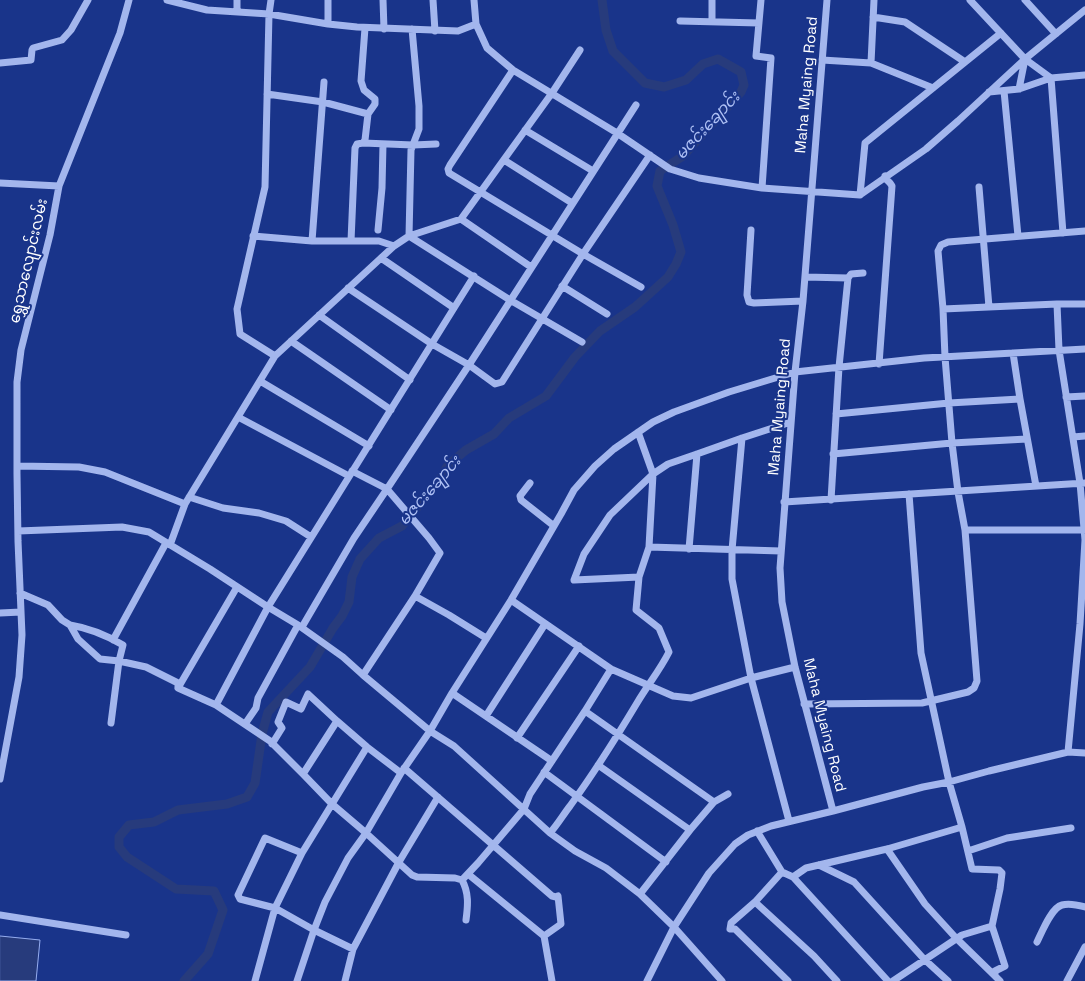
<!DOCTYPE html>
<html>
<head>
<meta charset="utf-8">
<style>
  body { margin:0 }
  canvas { display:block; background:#19348a }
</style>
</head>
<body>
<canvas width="1085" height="981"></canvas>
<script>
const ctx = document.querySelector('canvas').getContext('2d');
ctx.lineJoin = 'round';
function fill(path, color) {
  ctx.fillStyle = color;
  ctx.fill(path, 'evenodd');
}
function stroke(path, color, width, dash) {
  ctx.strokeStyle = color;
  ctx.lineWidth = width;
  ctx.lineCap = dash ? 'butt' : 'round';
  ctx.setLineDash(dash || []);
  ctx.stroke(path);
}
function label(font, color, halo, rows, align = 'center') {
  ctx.font = font + ' "Space Grotesk","Noto Sans Myanmar",sans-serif';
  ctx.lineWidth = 4;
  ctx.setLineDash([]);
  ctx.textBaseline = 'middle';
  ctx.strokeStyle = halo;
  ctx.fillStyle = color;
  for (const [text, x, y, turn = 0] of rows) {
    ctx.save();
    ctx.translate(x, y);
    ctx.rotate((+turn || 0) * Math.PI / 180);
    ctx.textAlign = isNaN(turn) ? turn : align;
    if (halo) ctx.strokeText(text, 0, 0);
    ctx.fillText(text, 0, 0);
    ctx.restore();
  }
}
const water = new Path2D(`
  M0,936L40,940L36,981H0Z`);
const river = new Path2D(`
  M184,981L208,954L223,910L214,891L176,889L127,857L119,847V837L129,825L154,822L178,810L227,804L247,797L255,783L262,734L268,712L310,667L333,628L342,616L349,602L352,577L360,559L379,538L402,526L438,482L448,465L466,450L494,434L509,418L546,396L575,357L600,331L635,307L668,277L676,264L681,252L673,225L657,186L660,171L683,156L741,92L744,85L741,72L718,59L703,64L686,80L664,87L645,83L613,51L606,30L602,0`);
const minor = new Path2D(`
  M167,0L207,10L269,14L328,24L357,27L458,31L476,24
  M271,0L269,14L265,187L237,309L240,334L275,356L394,246L409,236L461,219L552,93L580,50
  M383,0L384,29
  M433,0L435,31
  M474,0L476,24L487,48L513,70L617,133L670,169L699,178L762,188L860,195L926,149L958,121L1025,59L1085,10
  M761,0L756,56L771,58L762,188
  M827,0L803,301L795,372L780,568L782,602L795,667L833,811
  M970,0L1025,59L1051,78
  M1025,0L1056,34
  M237,12V0
  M873,17L905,22L965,62
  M680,21L759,23
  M712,22V0
  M328,24V0
  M412,29L419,106V129L411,150L409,236L510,300L582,342
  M822,60L871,63L933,88
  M0,63L31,60L32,50L33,48L62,40L71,30L88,0
  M871,63L874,0
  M513,70L450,165L448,169L449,173L583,254L641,287
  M1051,78L1063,233
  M1019,89L1025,59
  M1004,91L1018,236
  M989,92L1019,89L1051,78L1085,75
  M267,94L323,102L368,114
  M525,130L593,171
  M363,143L413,145L436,144
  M504,160L572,203
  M0,183L59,186
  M979,187L989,307
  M860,195L865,143L1001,33
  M461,219L531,267
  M378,230L382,188L383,144
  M751,230L747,295L749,302L754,303L803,301
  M253,236L312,241H351L355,148L357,144L363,143L365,140L368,114L375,104V99L364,90L361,81L365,28
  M312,241L324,82
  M351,241H379L394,246
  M805,277L848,278L839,367L831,500
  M848,278L851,274L863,273
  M562,286L607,314
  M348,288L432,344L469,365L495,384L502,382L583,254L650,155
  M454,308L474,276
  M943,309L1057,304
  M319,315L410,380
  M291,341L391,410
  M879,364L892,186L890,183L887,180L885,176
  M260,381L369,446
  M1066,397L1085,396
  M1020,399L1036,486
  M836,414L949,403L1020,399L1013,353
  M238,417L349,476
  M1073,437L1085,436
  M742,438L732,550V579L751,678L789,821
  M833,454L952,443L1027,439
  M17,466L79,467L105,472L185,504
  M530,483L520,496L521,500L554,526
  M909,494L921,653L949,782L962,827L972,869L999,870L1002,873L1000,889L992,926L1005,966L995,971V976L1000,981
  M189,497L223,508L259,513L286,521L311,537
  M784,502L1085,483
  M965,530H1083
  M18,531L122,527L149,532L210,569L268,607L298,625L343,657L363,675L430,731L454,746L550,833L575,851L606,868L640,894
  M170,545L185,504L275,356
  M649,547L781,551
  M689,549L697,454
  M639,577L574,580L584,554L610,515L653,474L668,464L697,454L742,438L791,422
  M20,593L48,605L62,620L70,625L78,639L100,659L119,661L146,667L178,683V688L216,705L270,741L303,774L332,804L366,833L412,875L417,877L455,878L462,880C469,893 468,905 466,920
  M415,596L449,615L486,638
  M511,600L611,669L585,711L714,802L690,830L640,894L674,927L722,981
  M0,613L21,612
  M70,625C89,628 106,635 123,645L119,661L111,723
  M302,627L354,538L387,489L352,471
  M113,640L166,543
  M611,669L673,696L691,698L751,678L795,667
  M363,675L415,596L440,553L429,538L387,489L469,365L636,105
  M178,688L237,587
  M452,693L552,761
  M804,704L922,703L968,692L974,688L977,681L965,530L958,492L952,443L945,357L943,309L938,251L941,245L948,242L1085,231
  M216,705L268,607L454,308L381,258
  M486,716L545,624
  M245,724L256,708L258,698L298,625
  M517,738L579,646
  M272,744L282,728L278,722L286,702L301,709L308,694L337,721
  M1068,752L1080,624L1085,540L1080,483L1059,350L1057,304H1085
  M598,765L690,830
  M404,768L552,896L556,897L558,896L561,924L544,936
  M544,772L666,862
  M303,774L337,721L367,747L401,773
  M0,779L19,677L22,635L18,541L17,474V382L21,350L50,235L59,186L120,33L129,0
  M714,802L728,794
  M757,831L782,872L793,877L888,981
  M550,833C558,824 563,815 570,806C594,773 616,738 637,703C647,686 660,670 669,652L659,628L636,610L639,577L649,547L653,474L638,432
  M887,849L925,904L956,938L995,976
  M968,851L1007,838L1071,828
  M302,853L265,838L238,895L240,899L275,908L314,930L353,949
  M819,865L854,882L924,959L948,981
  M782,872L755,902L731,923L730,929H735L788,981
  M468,874L544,936L552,981
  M793,877L806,868L887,849L962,827
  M462,880L478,863L524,809L530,794L585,711
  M755,902L814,956L837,981
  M0,915L126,935
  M1037,942C1042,932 1051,908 1062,905C1069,903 1078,905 1085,907
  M255,981L275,908L302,853L367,747
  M297,981L314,930L325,902L348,858L366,833L401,773L430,731L452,693L511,600L561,514L574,490L595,466L614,449L653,422L674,412L729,392L795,372L924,358L1085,349
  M345,981L353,949L399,862L438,797
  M647,981L674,927L709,873L735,844L748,835L771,826L833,811L923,787L949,782L989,771L1068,752L1085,753
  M893,981L962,935L992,926
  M1067,981L1085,947`);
const streetNames = [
  ["Maha Myaing Road",807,85,-85],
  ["ရွှေသာလျောင်းလမ်း",29,261,-77],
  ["Maha Myaing Road",780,407,-85],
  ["Maha Myaing Road",824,725,76]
];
const waterNames = [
  ["မဇင်းချောင်း",708,126,-47],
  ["မဇင်းချောင်း",430,491,-49]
];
fill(water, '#273b7c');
stroke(water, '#96aef0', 1);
stroke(river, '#273b7c', 9);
stroke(minor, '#a3b6ed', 7);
label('15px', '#fff', '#19348a', streetNames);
label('italic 16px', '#afc1f5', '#19348a', waterNames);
</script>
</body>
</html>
